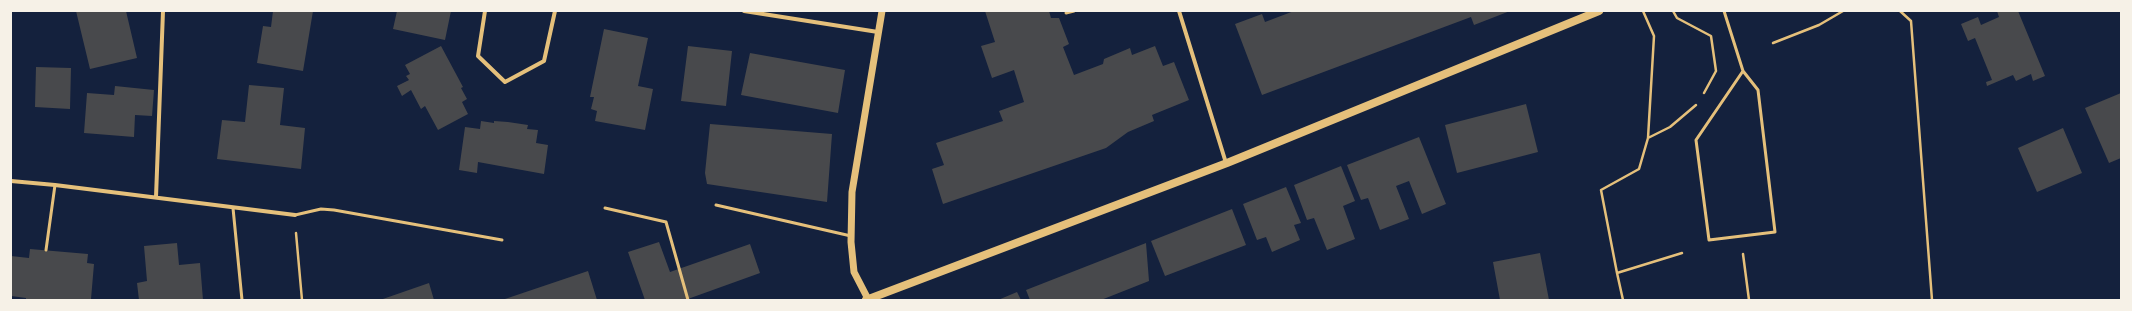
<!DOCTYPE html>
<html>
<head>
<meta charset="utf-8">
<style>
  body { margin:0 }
  #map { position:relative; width:2132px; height:311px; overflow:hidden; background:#14213d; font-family:"Fira Sans",sans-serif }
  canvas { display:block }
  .frame { position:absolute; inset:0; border:12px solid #f6f1e7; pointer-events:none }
</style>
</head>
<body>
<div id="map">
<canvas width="2132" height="311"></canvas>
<div class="frame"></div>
</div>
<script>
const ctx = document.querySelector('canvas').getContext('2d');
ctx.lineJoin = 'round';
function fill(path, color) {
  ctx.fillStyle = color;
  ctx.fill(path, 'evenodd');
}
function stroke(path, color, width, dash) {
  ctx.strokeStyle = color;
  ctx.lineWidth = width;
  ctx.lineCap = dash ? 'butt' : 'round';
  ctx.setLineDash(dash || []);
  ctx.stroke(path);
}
const building = new Path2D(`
  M76,11H126L137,58L90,69Z
  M273,11H313L303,71L257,63L263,26L271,27Z
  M397,11H451L445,40L393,29Z
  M985,11H1049L1051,18H1059L1069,44L1063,47L1074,75L1103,64L1104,59L1130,48L1132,55L1155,46L1163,66L1174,62L1189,100L1152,115L1154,121L1128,132L1106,148L943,204L932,169L944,165L936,143L1003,121L999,111L1024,102L1014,70L992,78L981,46L995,42Z
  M1294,11H1510L1474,25L1471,17L1262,95L1235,24L1262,14L1265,22Z
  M1997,11H2018L2045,76L2033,81L2031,74L2016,81L2013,75L1987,86L1986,82L1992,80L1975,38L1968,41L1961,24L1978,17L1981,25L1999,17Z
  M604,29L648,38L638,86L653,89L645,130L595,121L597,111L591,109L594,97H590Z
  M441,46L463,87L461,88L467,99L462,102L468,114L438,130L425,106L421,109L411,90L402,96L397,86L409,80L406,76L410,74L405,65Z
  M688,46L732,51L726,106L681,101Z
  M750,53L845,70L838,113L741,95Z
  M36,67L71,68L70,109L35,107Z
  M249,85L284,88L280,125L305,128L301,169L217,159L222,120L245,122Z
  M115,86L154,90L152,116L135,115L134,137L84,133L87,93L114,95Z
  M2121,93V158L2109,163L2085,108Z
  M1526,104L1538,152L1457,173L1445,125Z
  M481,121L494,123V121L508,122L528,125L527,129L538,130L536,143L548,145L544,174L478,162L477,173L459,170L465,127L480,129Z
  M710,124L832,134L827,202L707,184L705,173Z
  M2063,128L2082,173L2037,192L2018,148Z
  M1419,137L1446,204L1422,214L1409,181L1396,186L1409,219L1380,230L1368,198L1361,200L1347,165Z
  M1341,166L1355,201L1343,206L1355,239L1327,250L1314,218L1307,220L1294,185Z
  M1286,187L1301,223L1294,225L1300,240L1272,252L1266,237L1257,240L1243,204Z
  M1232,209L1246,245L1165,276L1151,241Z
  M659,242L670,272L750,244L760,273L685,300H645L628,252Z
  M177,243L179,265L200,263L203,300H139L137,283L147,281L144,246Z
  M1146,243L1149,281L1101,300H1030L1026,290Z
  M30,249L88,254L87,263L94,264L91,299L26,300V298L11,296V256L29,258Z
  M1540,253L1549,300H1500L1493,262Z
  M588,271L597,300H502Z
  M429,283L434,300H380Z
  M1017,292L1021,300H998Z`);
const path = new Path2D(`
  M1643,11L1654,36L1648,138
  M1673,11L1677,18L1711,36L1716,71L1704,93
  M1900,11L1911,21L1932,300
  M1773,43L1819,25L1843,11
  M296,233L302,300
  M1743,254L1749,300
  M1617,273L1601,190L1639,169L1648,138L1670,127L1696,105
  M1623,300L1617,273L1682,253`);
const service = new Path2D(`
  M1724,11L1743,71L1758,90L1775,232L1709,240L1696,140L1743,71
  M1066,13L1074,11
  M716,205L851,236
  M233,208L242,300
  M605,208L666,222L688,300
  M295,215L321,209L334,210L502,240
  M46,250L55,185`);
const minor = new Path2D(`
  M485,11L478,56L505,82L544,61L555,11
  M744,11L878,32
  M1179,11L1226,163
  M11,181L55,185L295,215
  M156,197L163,11`);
const tertiary = new Path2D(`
  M868,299L854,272L851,242L852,192L882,11`);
const secondary = new Path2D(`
  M866,300L1227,163L1599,11`);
fill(building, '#48494c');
stroke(path, '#e5c07b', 2.5);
stroke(service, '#e5c07b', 3);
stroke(minor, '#e5c07b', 4);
stroke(tertiary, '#e5c07b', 7);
stroke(secondary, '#e5c07b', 8);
</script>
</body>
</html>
